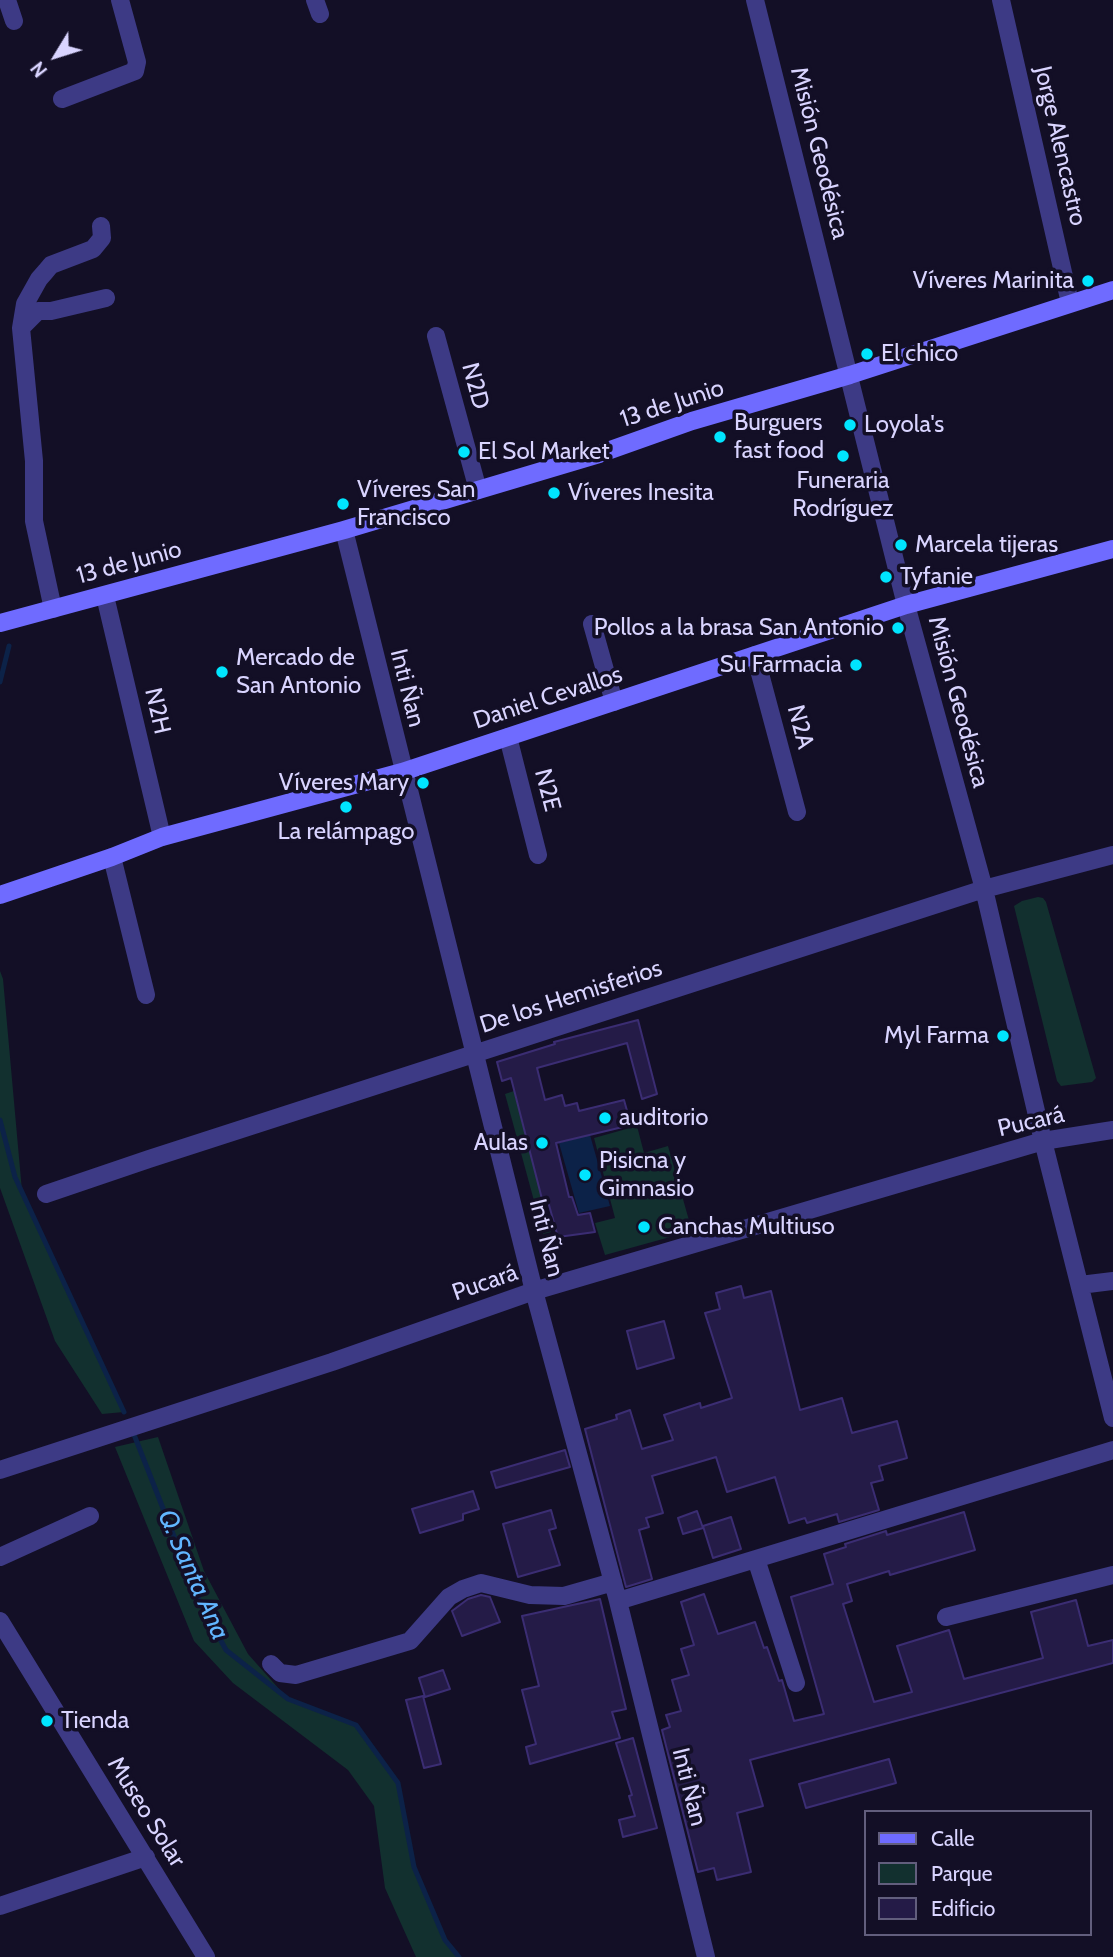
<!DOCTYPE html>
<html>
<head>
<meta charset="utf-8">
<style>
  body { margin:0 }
  #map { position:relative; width:1113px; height:1957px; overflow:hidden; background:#130f26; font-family:Cabin,sans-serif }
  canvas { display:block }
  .legend { position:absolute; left:864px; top:1810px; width:228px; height:126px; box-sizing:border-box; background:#130f26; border:2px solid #625e7d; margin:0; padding:9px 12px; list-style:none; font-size:21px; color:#d9d4ff }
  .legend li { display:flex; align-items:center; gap:14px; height:35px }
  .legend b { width:35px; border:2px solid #625e7d }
  .north { position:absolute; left:21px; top:21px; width:70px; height:70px; -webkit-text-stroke:5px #130f26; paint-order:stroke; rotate:232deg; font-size:19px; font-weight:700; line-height:28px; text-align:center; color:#d9d4ff }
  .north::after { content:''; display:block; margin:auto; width:24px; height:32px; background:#d9d4ff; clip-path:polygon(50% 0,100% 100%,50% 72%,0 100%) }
</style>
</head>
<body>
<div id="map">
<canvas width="1113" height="1957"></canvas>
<ul class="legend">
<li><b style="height:9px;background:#6f6bff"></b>Calle</li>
<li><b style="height:19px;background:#12302f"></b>Parque</li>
<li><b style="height:19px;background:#241b47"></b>Edificio</li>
</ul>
<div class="north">N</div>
</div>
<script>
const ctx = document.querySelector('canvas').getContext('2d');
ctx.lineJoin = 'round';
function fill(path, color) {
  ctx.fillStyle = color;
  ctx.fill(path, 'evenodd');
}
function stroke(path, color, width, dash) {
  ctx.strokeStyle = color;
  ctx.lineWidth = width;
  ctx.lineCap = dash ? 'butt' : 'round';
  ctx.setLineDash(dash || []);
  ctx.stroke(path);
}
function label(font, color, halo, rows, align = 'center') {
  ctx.font = font + ' Cabin,sans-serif';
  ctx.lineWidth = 7;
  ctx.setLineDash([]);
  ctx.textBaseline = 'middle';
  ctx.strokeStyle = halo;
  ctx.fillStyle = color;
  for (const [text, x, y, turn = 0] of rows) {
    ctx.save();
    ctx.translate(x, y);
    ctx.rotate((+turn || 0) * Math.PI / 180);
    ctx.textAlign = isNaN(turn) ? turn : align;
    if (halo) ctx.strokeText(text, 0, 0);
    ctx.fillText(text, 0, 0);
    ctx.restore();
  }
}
const green = new Path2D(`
  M1038,897L1043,898L1046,902L1096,1078L1092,1082L1061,1086L1057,1081L1014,906L1022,901Z
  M0,971L3,979L22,1191L124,1412L102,1414L55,1341L0,1188Z
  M514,1091L551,1232L543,1234L505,1094Z
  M637,1126L644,1153L668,1146L692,1231L605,1255L595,1223L615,1218L594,1138Z
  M158,1437L204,1571L248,1654L288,1699L356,1725L398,1783L414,1867L445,1940L459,1957H416L385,1888L374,1806L348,1770L233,1683L194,1641L115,1447Z`);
const water = new Path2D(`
  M590,1135L610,1206L579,1213L559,1143Z`);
const stream = new Path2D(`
  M0,682L9,646
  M0,1120L15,1177L124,1412
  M133,1432L199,1600L226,1650L288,1699L356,1725L398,1783L414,1867L445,1940L459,1957`);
const building = new Path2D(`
  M638,1020L657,1094L642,1099L627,1043L537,1068L545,1100L562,1095L565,1106L577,1103L579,1111L624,1100L631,1125L556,1143L569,1197H572L578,1215L590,1213L595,1232L558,1237L547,1198L542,1199L511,1078L502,1081L497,1062L555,1044L554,1042Z
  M741,1286L744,1298L771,1291L800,1410L842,1398L852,1433L897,1421L907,1458L879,1466L883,1480L871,1483L879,1510L839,1522L837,1514L807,1523L805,1518L789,1523L775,1477L727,1492L716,1457L652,1476L663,1513L646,1518L649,1527L639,1530L652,1579L626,1587L585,1429L617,1419L616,1415L630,1410L642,1449L673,1440L664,1415L700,1403L701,1408L732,1398L705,1313L720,1309L716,1293Z
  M664,1321L674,1358L637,1369L627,1331Z
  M565,1450L570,1467L496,1488L491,1472Z
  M473,1491L479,1509L463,1514V1520L420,1533L412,1509Z
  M551,1510L556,1528L549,1530L560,1565L518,1577L503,1524Z
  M697,1511L703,1528L683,1534L678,1518Z
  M964,1512L975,1550L890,1575L889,1571L847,1584L852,1601L843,1604L874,1702L912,1692L897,1646L949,1630L964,1679L1043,1658L1031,1612L1076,1600L1088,1646L1113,1640V1663L750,1760L763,1806L737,1813L751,1872L717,1880L714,1868L698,1872L662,1730L670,1727L666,1715L681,1711L672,1680L689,1675L681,1649L694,1645L681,1602L704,1594L718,1634L755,1622L764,1648L767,1647L779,1681L782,1680L794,1721L824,1714L791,1597L833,1584L824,1554L846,1547L845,1544L886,1531L887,1535Z
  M731,1517L741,1549L713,1558L703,1526Z
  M481,1595L490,1597L500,1622L462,1636L452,1611L468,1599Z
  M600,1599L626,1709L612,1712L620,1738L530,1764L526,1747L536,1744L522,1690L539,1686L522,1616Z
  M443,1670L450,1689L425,1697L419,1678Z
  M423,1696L441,1764L424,1768L406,1700Z
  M633,1738L657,1828L623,1837L619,1820L635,1816L629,1796L632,1795L616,1743Z
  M889,1759L896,1783L806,1808L799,1784Z`);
const street = new Path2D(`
  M7,0L14,21
  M315,0L320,14
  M755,0L906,605L984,889L1043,1141L1113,1418
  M1001,0L1070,303
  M62,99L135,71L137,62L120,0
  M21,328L38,311H51L106,298
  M436,336L478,490
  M344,530L534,1291L618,1601L706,1957
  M105,596L162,837
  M53,609L34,521V461L21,328L25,304L39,279L46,271L51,265L93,249L102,238L101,226
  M592,624L614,702
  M755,655L797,812
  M508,737L538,855
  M112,857L146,995
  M46,1194L149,1159L984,889L1113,855
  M1080,1285L1113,1281
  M0,1470L332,1362L534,1291L1043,1141L1113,1130
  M0,1557L90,1516
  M756,1559L796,1683
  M618,1601L1113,1450
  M946,1617L1113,1575
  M0,1621L206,1957
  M271,1664L280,1673L296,1675L410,1641L449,1597L463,1589L481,1583L530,1595L564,1596L613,1582
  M0,1906L146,1857`);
const secondary = new Path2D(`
  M0,623L344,530L599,454L692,421L850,375L1113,290
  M0,895L112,857L162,837L402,772L906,605L1113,549`);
const markers = [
  [1088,281,7,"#00e5ff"],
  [867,354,7,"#00e5ff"],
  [850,425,7,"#00e5ff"],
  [720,437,7,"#00e5ff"],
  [464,452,7,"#00e5ff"],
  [843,456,7,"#00e5ff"],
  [554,493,7,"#00e5ff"],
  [343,504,7,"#00e5ff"],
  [901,545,7,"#00e5ff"],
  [886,577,7,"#00e5ff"],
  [898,628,7,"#00e5ff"],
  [856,665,7,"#00e5ff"],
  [222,672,7,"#00e5ff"],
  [423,783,7,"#00e5ff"],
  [346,807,7,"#00e5ff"],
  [1003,1036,7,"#00e5ff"],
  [605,1118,7,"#00e5ff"],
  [542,1143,7,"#00e5ff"],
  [585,1175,7,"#00e5ff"],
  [644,1227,7,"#00e5ff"],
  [47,1721,7,"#00e5ff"]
];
const streetNames = [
  ["Jorge Alencastro",1060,146,77],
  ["Misión Geodésica",819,153,76],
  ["N2D",475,386,75],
  ["13 de Junio",672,404,-18],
  ["13 de Junio",129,563,-15],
  ["Inti Ñan",407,688,76],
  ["Daniel Cevallos",548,698,-18],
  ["Misión Geodésica",958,702,75],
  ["N2H",157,711,77],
  ["N2A",800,727,75],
  ["N2E",547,790,75],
  ["De los Hemisferios",571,997,-18],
  ["Pucará",1031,1122,-13],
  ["Inti Ñan",546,1238,76],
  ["Pucará",485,1283,-19],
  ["Inti Ñan",689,1787,76],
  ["Museo Solar",146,1812,58]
];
const poiNames = [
  ["Víveres Marinita",1074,281,"right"],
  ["El chico",881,354],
  ["Burguers",734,423],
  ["fast food",734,451],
  ["Loyola's",864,425],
  ["El Sol Market",478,452],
  ["Funeraria",843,481,"center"],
  ["Rodríguez",843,509,"center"],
  ["Víveres San",357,490],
  ["Francisco",357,518],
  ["Víveres Inesita",568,493],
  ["Marcela tijeras",915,545],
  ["Tyfanie",900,577],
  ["Pollos a la brasa San Antonio",884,628,"right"],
  ["Mercado de",236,658],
  ["San Antonio",236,686],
  ["Su Farmacia",842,665,"right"],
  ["Víveres Mary",409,783,"right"],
  ["La relámpago",346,832,"center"],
  ["Myl Farma",989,1036,"right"],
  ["auditorio",619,1118],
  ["Aulas",528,1143,"right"],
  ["Pisicna y",599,1161],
  ["Gimnasio",599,1189],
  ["Canchas Multiuso",658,1227],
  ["Tienda",61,1721]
];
const waterNames = [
  ["Q. Santa Ana",193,1575,66]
];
fill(green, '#12302f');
fill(water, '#0c2248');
stroke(stream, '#0c2248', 5);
fill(building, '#241b47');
stroke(building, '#3b2d73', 2);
stroke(street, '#3d3a85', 18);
stroke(secondary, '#6f6bff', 18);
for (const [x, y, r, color] of markers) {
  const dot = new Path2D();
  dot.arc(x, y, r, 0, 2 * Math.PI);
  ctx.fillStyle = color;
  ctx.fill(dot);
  stroke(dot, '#130f26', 2.5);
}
label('24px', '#d9d4ff', '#130f26', streetNames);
label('24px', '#d9d4ff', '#130f26', poiNames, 'left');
label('italic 26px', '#62b6ff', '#130f26', waterNames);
</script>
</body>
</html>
